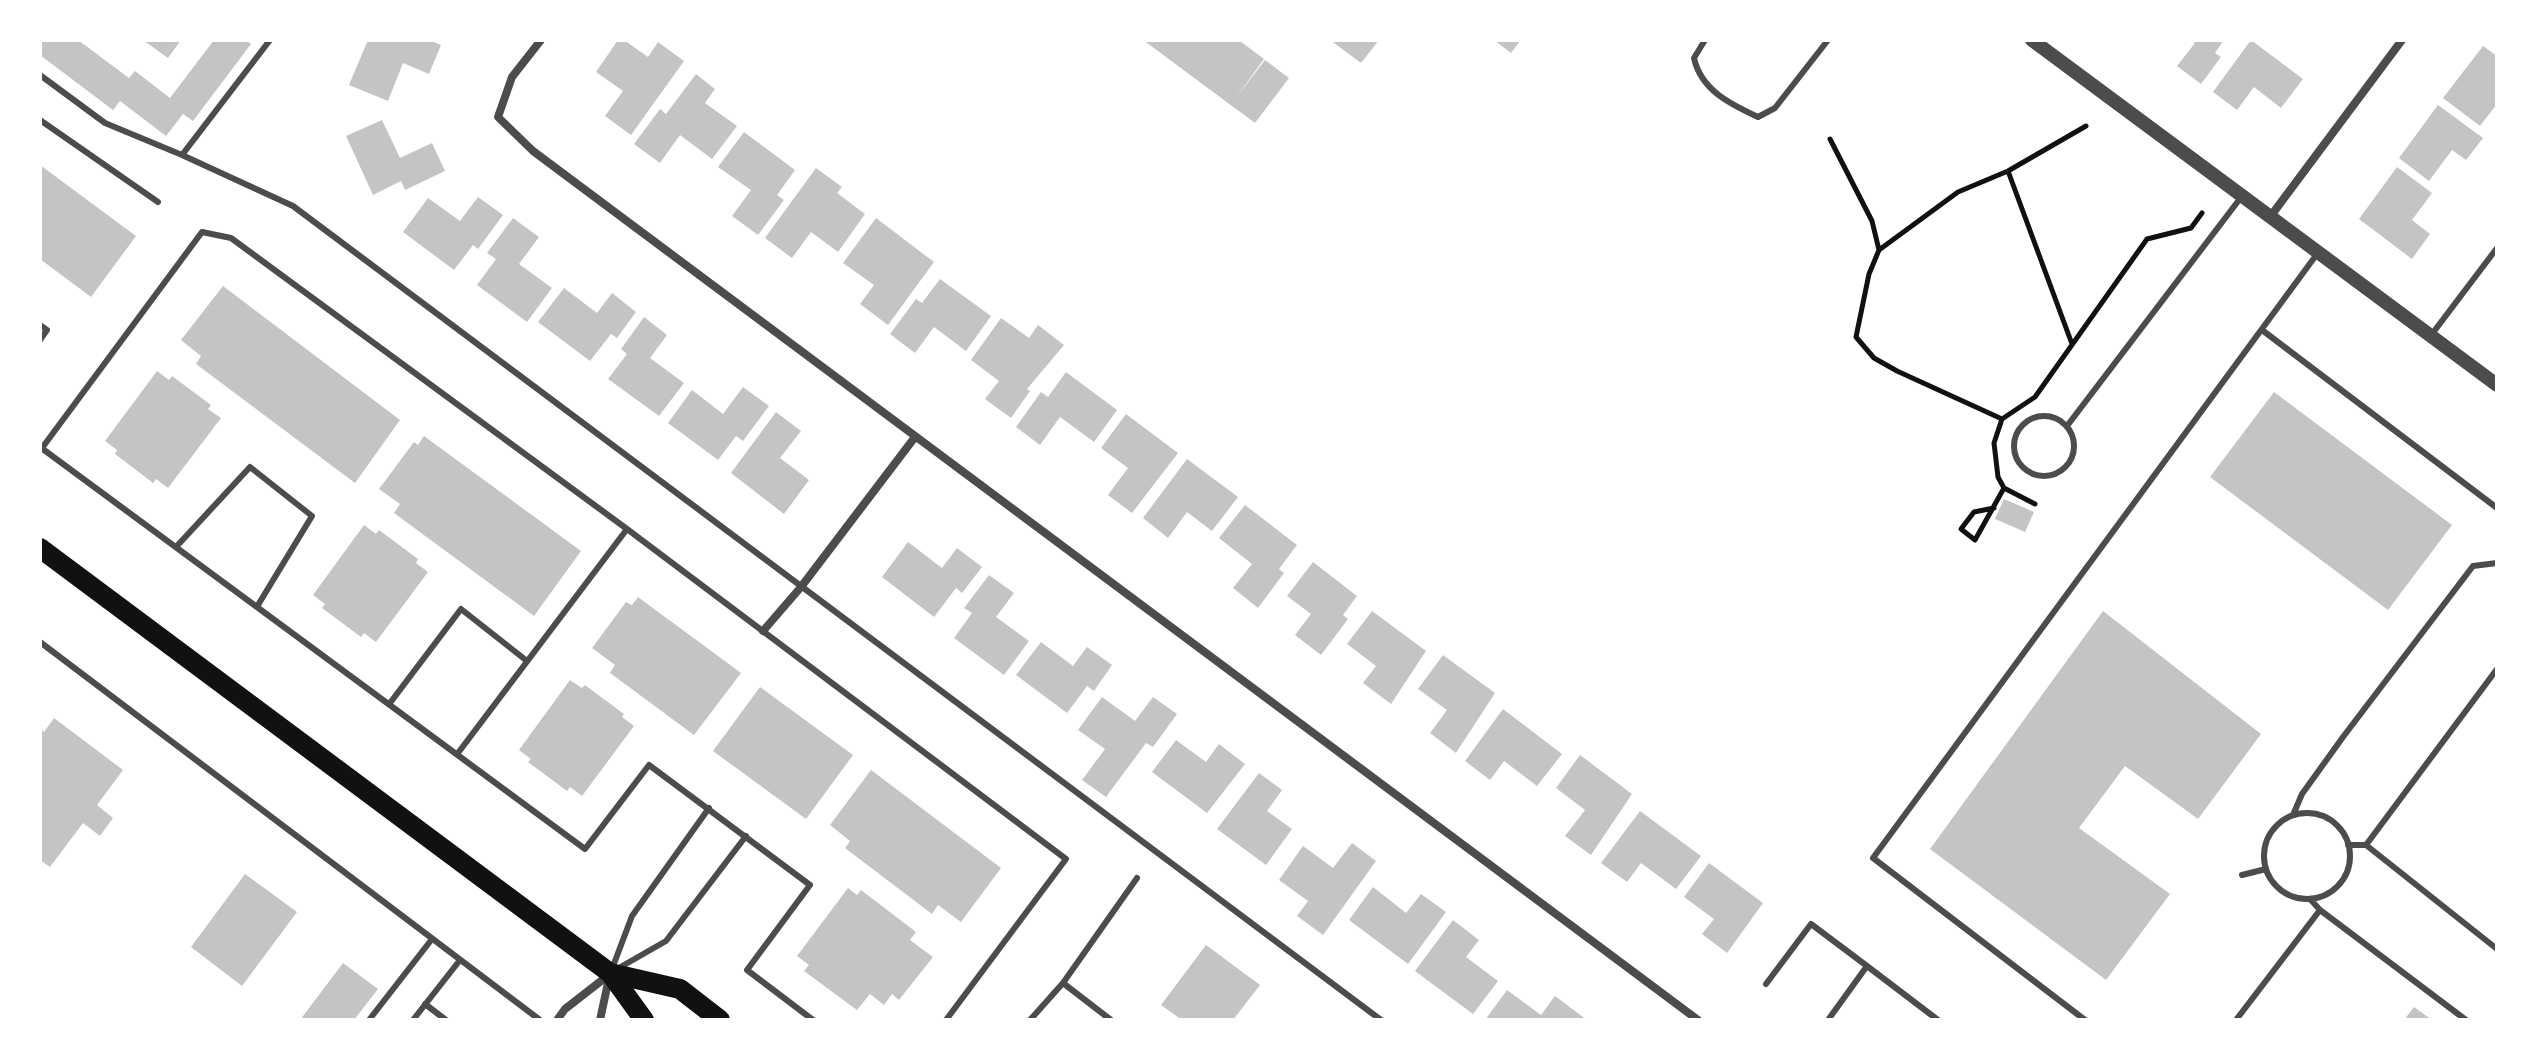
<!DOCTYPE html>
<html>
<head>
<meta charset="utf-8">
<style>
  body { margin:0 }
  #map { position:relative; width:2537px; height:1060px; overflow:hidden; background:#fff; font-family:Literata,serif }
  canvas { display:block }
  .frame { position:absolute; inset:0; border:42px solid #fff; pointer-events:none }
</style>
</head>
<body>
<div id="map">
<canvas width="2537" height="1060"></canvas>
<div class="frame"></div>
</div>
<script>
const ctx = document.querySelector('canvas').getContext('2d');
ctx.lineJoin = 'round';
function fill(path, color) {
  ctx.fillStyle = color;
  ctx.fill(path, 'evenodd');
}
function stroke(path, color, width, dash) {
  ctx.strokeStyle = color;
  ctx.lineWidth = width;
  ctx.lineCap = dash ? 'butt' : 'round';
  ctx.setLineDash(dash || []);
  ctx.stroke(path);
}
const building = new Path2D(`
  M40,40H78L129,78L135,71L170,98L214,40H246L251,44L193,121L183,114L166,136L120,101L113,110L40,55Z
  M143,40H181L168,58Z
  M368,40H429L441,45L429,74L403,63L388,101L349,85Z
  M618,40H624L648,57L658,42L684,61L631,135L605,116L623,91L596,72Z
  M1143,40L1240,41L1264,59L1235,99L1265,60L1289,78L1255,123Z
  M1330,40H1379L1361,63Z
  M1494,40H1521L1511,53Z
  M2191,40H2224L2215,53L2221,57L2201,84L2177,66L2195,43Z
  M2251,40L2303,79L2281,108L2254,87L2237,110L2213,92Z
  M2483,46L2497,56V104L2480,126L2443,98Z
  M696,74L715,89L705,103L737,126L712,159L680,135L660,163L634,144L660,109L666,114Z
  M2438,105L2483,138L2466,160L2452,150L2429,181L2399,158Z
  M382,120L400,158L432,143L445,171L405,190L401,181L373,195L346,136Z
  M744,132L795,170L777,195L784,200L758,235L732,216L751,190L718,167Z
  M40,165L136,236L91,297L40,259Z
  M2397,167L2432,193L2412,220L2430,234L2412,259L2359,219Z
  M816,168L842,187L837,193L865,214L838,252L811,232L792,258L765,238Z
  M478,197L503,215L478,249L473,245L454,270L403,232L428,198L460,221Z
  M513,218L539,237L519,264L552,288L527,322L477,285L496,259L487,253Z
  M876,218L934,262L888,325L860,304L874,285L843,263Z
  M940,279L991,316L966,351L934,327L915,353L890,334L916,299L922,303Z
  M223,286L400,420L355,483L196,364L201,356L181,340Z
  M564,288L597,313L612,293L636,312L617,338L611,334L590,361L538,322Z
  M644,317L667,335L650,358L684,383L659,416L608,379L627,354L621,349Z
  M1001,318L1029,338L1038,325L1064,345L1027,389L1030,391L1011,418L985,399L999,381L971,360Z
  M157,371L169,380L172,376L211,405L208,409L221,418L168,488L156,479L153,483L115,454L117,450L105,441Z
  M1066,372L1117,410L1094,442L1060,417L1040,445L1016,427L1041,392L1048,397Z
  M743,387L769,406L743,441L736,436L718,460L668,423L692,390L723,414Z
  M2274,392L2452,525L2388,610L2210,477Z
  M776,412L801,431L780,458L809,480L784,514L731,473Z
  M1126,414L1178,453L1132,513L1108,495L1128,468L1101,448Z
  M424,436L581,551L534,616L394,513L400,504L379,489L414,442L418,445Z
  M1187,459L1238,497L1212,531L1187,512L1168,538L1143,518Z
  M2004,499L2034,512L2025,532L1995,519Z
  M1245,505L1297,545L1279,569L1284,573L1258,608L1233,588L1252,564L1219,538Z
  M364,525L376,534L379,530L418,559L416,563L428,572L376,642L364,633L361,637L322,608L325,604L313,595Z
  M908,542L942,568L957,548L982,567L962,593L956,588L934,617L882,577Z
  M1313,562L1357,596L1343,615L1348,619L1321,655L1295,635L1311,614L1287,596Z
  M989,575L1014,593L996,617L1029,641L1004,675L954,638L972,613L964,608Z
  M638,597L741,673L694,735L610,673L615,665L592,648L626,602L632,605Z
  M1372,611L1426,651L1391,704L1363,683L1376,666L1347,644Z
  M2103,611L2261,734L2198,819L2125,766L2079,828L2170,894L2106,980L1930,849Z
  M1041,642L1073,666L1087,647L1112,665L1094,691L1087,686L1067,713L1016,675Z
  M1443,655L1495,693L1456,753L1430,733L1447,710L1418,689Z
  M570,680L582,688L585,685L624,714L622,717L634,726L582,796L570,787L567,791L528,762L531,759L519,750Z
  M760,687L853,755L806,819L713,751Z
  M1102,697L1135,721L1153,697L1177,714L1153,747L1146,743L1106,797L1082,780L1105,749L1078,730Z
  M1503,709L1562,754L1537,786L1504,761L1490,780L1465,761Z
  M54,718L123,770L97,805L113,818L100,836L83,823L50,867L40,860V728L44,732Z
  M1176,740L1206,762L1219,744L1245,764L1207,813L1152,772Z
  M1580,755L1632,794L1591,855L1565,836L1585,810L1556,788Z
  M871,770L1001,868L961,922L938,905L932,914L845,848L850,841L830,825Z
  M1259,773L1282,790L1267,811L1292,829L1266,865L1217,829Z
  M1640,811L1701,856L1676,889L1641,863L1627,882L1601,863Z
  M1352,843L1376,861L1323,935L1297,916L1308,901L1279,880L1303,846L1333,868Z
  M1709,863L1763,903L1727,953L1702,934L1714,919L1684,897Z
  M245,874L297,912L242,986L191,947Z
  M1373,887L1406,913L1421,894L1446,912L1408,964L1349,920Z
  M848,888L857,895L861,890L916,932L910,940L933,957L899,1000L892,994L884,1005L870,994L857,1010L804,971L809,965L797,956Z
  M1453,920L1479,940L1466,957L1498,981L1473,1014L1415,971Z
  M1206,945L1260,985L1233,1020H1182L1161,1005Z
  M343,963L378,989L354,1020H300Z
  M1507,990L1541,1015L1555,996L1587,1020H1485Z
  M2414,1007L2432,1020H2404Z`);
const path = new Path2D(`
  M1830,139L1872,221L1879,250
  M2008,171L2072,344
  M2002,419L1897,371L1874,358L1856,337L1869,274L1879,250L1958,192L2008,171L2086,126
  M2035,504L2004,488L1998,477L1994,443L2002,419L2035,397L2147,239L2191,228L2202,213
  M1994,508L1974,512L1961,529L1975,540L2004,488`);
const service = new Path2D(`
  M1705,40L1694,58C1701,90 1730,104 1758,117L1775,108L1828,40
  M40,75L105,123L182,155L270,40
  M40,120L158,202
  M182,155L293,206L1381,1020
  M40,325L47,330L40,340
  M2262,330L2497,508
  M2432,334L2497,248
  M2014 446a30 30 0 1 1 60 0a30 30 0 1 1-60 0Z
  M2067,426L2242,196
  M40,447L585,849L649,765L810,885L747,970L813,1020
  M42,448L202,232L231,238L627,529L1066,859L946,1020
  M176,547L250,467L312,516L258,605
  M40,642L540,1020
  M390,703L461,609L527,661
  M458,753L627,529
  M2264 856a43 43 0 1 1 86 0a43 43 0 1 1-86 0Z
  M2293,815L2302,794L2343,737L2473,566L2497,563
  M2348,845H2366L2497,949
  M2366,845L2497,669
  M2242,875L2266,869
  M2310,899L2320,910L2466,1020
  M612,969L632,916L709,808
  M617,969L666,941L746,836
  M1063,983L1137,878
  M1766,984L1811,924L1867,966
  M425,1004L446,1020
  M369,1020L432,939
  M413,1020L460,960
  M1030,1020L1063,983L1111,1020
  M1828,1020L1867,966L1938,1020
  M2085,1020L1873,858L2317,254
  M2236,1020L2320,910`);
const minor = new Path2D(`
  M541,40L512,77L498,117L533,151L1698,1020
  M2270,217L2402,40
  M763,631L801,587L915,437
  M557,1020L565,1009L610,974
  M600,1020L609,978`);
const tertiary = new Path2D(`
  M2032,40L2497,385`);
const primary = new Path2D(`
  M40,548L610,973L644,1020
  M610,973L680,989L720,1020`);
fill(building, '#c4c4c4');
stroke(path, '#111', 5);
stroke(service, '#4c4c4c', 6);
stroke(minor, '#4c4c4c', 8);
stroke(tertiary, '#4c4c4c', 14);
stroke(primary, '#111', 20);
</script>
</body>
</html>
